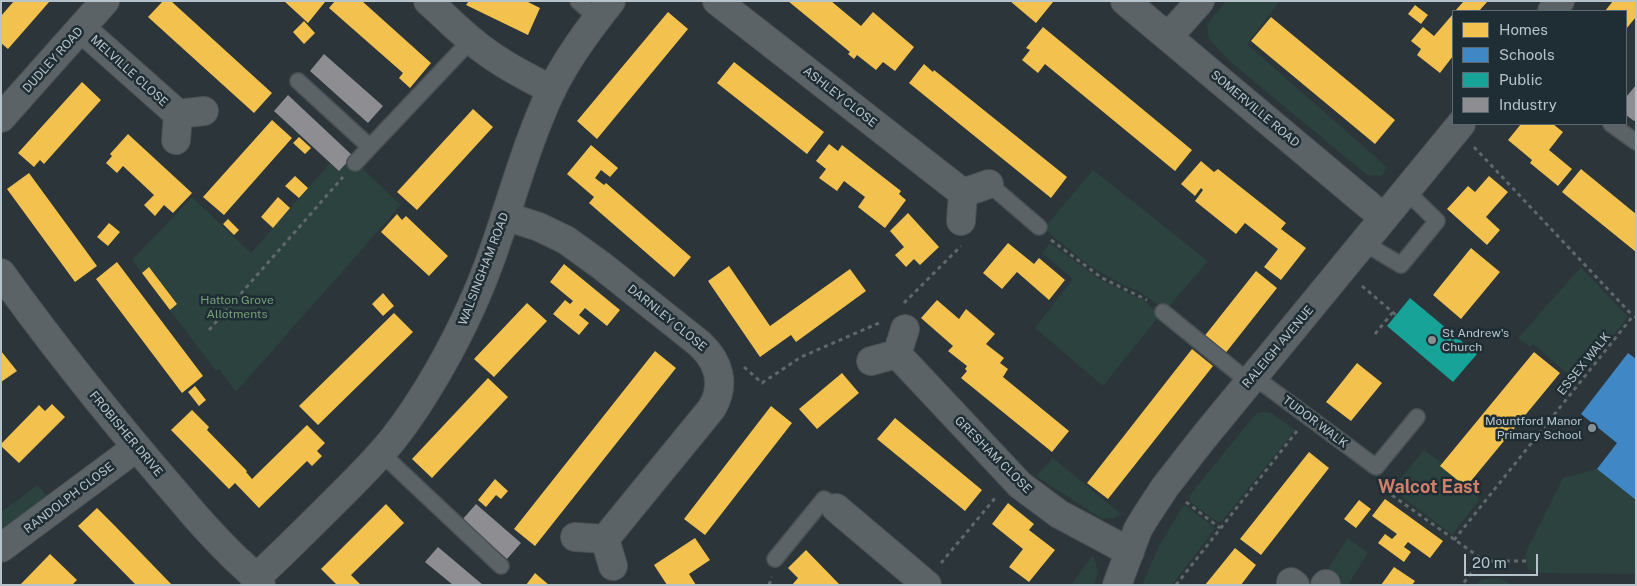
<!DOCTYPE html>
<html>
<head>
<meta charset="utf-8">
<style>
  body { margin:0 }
  #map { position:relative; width:1637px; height:586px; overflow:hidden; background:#2c3539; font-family:"Public Sans",sans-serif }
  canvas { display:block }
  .frame { position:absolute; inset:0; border:2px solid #b7c3ca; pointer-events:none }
  .legend { position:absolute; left:1452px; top:10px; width:175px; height:115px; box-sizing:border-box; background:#1f2d34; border:1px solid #5c6970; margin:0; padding:6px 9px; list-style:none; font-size:15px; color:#b7c3ca }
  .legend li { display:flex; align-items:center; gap:10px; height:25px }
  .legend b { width:25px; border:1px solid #5c6970 }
  .scale { position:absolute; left:1464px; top:554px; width:74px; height:22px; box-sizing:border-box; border:2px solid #b7c3ca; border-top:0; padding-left:6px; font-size:15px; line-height:18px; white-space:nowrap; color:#b7c3ca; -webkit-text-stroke:4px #1f2d34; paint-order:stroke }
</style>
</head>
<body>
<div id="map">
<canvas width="1637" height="586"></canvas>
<div class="frame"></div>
<ul class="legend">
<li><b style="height:14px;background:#f2c14e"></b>Homes</li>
<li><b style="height:14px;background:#3f88c5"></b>Schools</li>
<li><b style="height:14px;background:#17a398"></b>Public</li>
<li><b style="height:14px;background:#8d8d92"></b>Industry</li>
</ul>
<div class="scale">20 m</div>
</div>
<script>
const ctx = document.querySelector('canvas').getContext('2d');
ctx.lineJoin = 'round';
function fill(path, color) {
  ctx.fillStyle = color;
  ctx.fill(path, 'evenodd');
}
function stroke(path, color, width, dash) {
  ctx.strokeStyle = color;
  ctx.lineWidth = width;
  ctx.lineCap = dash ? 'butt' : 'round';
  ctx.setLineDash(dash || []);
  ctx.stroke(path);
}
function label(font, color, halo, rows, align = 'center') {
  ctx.font = font + ' "Public Sans",sans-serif';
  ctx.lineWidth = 5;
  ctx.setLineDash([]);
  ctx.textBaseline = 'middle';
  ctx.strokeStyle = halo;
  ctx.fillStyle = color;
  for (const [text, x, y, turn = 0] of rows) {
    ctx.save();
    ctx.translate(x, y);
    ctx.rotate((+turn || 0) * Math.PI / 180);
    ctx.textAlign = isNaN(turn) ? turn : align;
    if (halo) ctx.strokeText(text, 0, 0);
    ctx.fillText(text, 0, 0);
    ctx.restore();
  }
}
const green = new Path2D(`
  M1226,1H1280L1247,44L1387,167L1382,176L1367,175L1232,63L1209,39L1207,24Z
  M351,158L401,205L236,392L219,369L216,371L132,260L192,197L251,253L330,163L339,171Z
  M1093,170L1208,261L1165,311L1152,300L1138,291L1121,284L1090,266L1061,243L1047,231L1045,227Z
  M1050,243L1099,279L1145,301L1160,315L1103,386L1035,328L1073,279L1042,253Z
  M1581,267L1628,317L1576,381L1533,344L1530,347L1518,338Z
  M1264,412L1271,413L1295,430L1222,521L1217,522L1190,502L1189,496L1254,416L1258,413Z
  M1424,450L1442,463L1441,466L1480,499L1452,535L1392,489Z
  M1053,458L1121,514L1114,518L1102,519L1036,476Z
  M1597,469L1636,500V574L1540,573L1528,569L1525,554L1563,478Z
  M38,485L46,495V498L1,535V512Z
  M1183,506H1186L1213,526L1214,530L1172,585H1142L1159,546Z
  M1348,538L1368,553L1348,585H1338L1341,577L1327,570Z
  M1093,555L1098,571L1094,585H1071Z
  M1498,578L1513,585H1475L1482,579Z`);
const homes = new Path2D(`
  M14,1H50L8,49L1,43V16Z
  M163,1H171L272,93L254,113L148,17Z
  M284,1H324L325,2L308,23Z
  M335,1H362L431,63L410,88L399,78L403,73L329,8Z
  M469,1H526L540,8L528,35L466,5Z
  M788,1H831L861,26L873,12L914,47L895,71L883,62L876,70L857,55L854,59L848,54L850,52Z
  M1010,1H1052L1053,2L1036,23Z
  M1464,1H1488L1479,11H1455Z
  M1613,1H1636V17L1626,29V11H1605Z
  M1415,5L1428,15L1421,24L1408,14Z
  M668,12L688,29L597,139L577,121Z
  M1453,14V56L1440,73L1417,55L1421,49L1411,41L1423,27L1434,36Z
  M1271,17L1395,120L1375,144L1251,41Z
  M304,21L315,33L304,44L293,32Z
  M1043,27L1192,150L1175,171L1045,64L1038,73L1022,60L1030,50L1026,48Z
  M734,62L824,132L807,154L717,83Z
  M924,64L933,72L934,70L1067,177L1051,198L909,83Z
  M82,82L101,100L44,164L40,160L34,167L18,153Z
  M473,109L493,127L417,210L397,192Z
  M272,120L292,138L224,215L203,197Z
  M1521,124H1553L1563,132L1549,150L1572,169L1558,186L1530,163L1532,160L1508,140Z
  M128,134L192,193L173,213L164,205L155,216L144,205L154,195L123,166L117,173L106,163L112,156L110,154Z
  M299,137L311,148L305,154L293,143Z
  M829,144L838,151L842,145L901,191L899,194L906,200L885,228L858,207L865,197L844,181L837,191L819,178L826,169L816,161Z
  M591,145L618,168L610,177L601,170L595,178L604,185L606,183L691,257L674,277L589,203L594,197L567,174Z
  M1201,161L1214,172L1218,169L1286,223L1281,229L1306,248L1281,280L1264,267L1278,249L1245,223L1236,234L1195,201L1203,190L1201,188L1195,196L1181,184Z
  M1581,169L1636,214V252L1562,192Z
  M29,173L97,266L75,282L7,189Z
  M295,176L308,188L299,198L285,186Z
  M1489,176L1508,192L1486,217L1500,230L1487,245L1447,209L1468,186L1475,192Z
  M278,197L290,208L273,228L261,217Z
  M908,213L939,247L920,265L914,259L906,267L895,255L904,247L890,231Z
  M397,214L402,220L406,216L448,256L429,276L381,232Z
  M228,219L239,230L234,235L223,224Z
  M109,223L120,232L108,246L97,237Z
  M1008,243L1034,264L1039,258L1065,280L1049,300L1017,272L1002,289L983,273Z
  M1471,248L1500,272L1461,319L1433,295Z
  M117,262L203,376L182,393L96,279Z
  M564,264L620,310L607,326L585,308L579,315L589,323L579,335L553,314L565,300L570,304L573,301L550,282Z
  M729,266L770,326L850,269L866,291L796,342L791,335L760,357L708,281Z
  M149,267L177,304L170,310L142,273Z
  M1256,271L1277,288L1224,355L1203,338Z
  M383,293L394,306L383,316L372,304Z
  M937,300L959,319L966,309L995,334L986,344L1004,358L1000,363L1008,369L1003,377L1069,431L1052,452L961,378L967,371L965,369L967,366L948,351L953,346L921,318Z
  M527,303L547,321L494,377L474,359Z
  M394,313L413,332L318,425L299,406Z
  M1192,349L1213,366L1108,499L1087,483Z
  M1,351L17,371L1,382Z
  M655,351L676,368L535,546L514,529Z
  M1534,352L1560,373L1466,487L1440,466Z
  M1357,363L1382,383L1351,421L1326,402Z
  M842,373L859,393L817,429L799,409Z
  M488,378L508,397L432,478L412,459Z
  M195,386L206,400L199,406L188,392Z
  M52,404L65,417L19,463L1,446V444L39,405L45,411Z
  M771,406L792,423L705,535L684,519Z
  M192,410L209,427L207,430L247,471L246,472L252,479L307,425L325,443L317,451L322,456L312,466L307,461L259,508L235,483L229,489L171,430Z
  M895,418L982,490L965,511L877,439Z
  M1309,452L1329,468L1261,555L1240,539Z
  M495,479L508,491L501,499L496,495L486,507L478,500Z
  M1385,499L1443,541L1430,558L1408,542L1404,547L1411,552L1404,562L1378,543L1385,534L1392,539L1397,534L1372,516Z
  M1359,500L1371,509L1356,528L1344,519Z
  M1008,503L1034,524L1029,530L1055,550L1029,582L1009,567L1023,549L992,524Z
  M386,504L404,523L351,575L361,585H337L321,569Z
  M97,508L116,527L172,585H136L78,526Z
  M695,538L710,560L689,574L696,585H667L654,565Z
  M1235,548L1256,565L1241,585H1205Z
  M806,550L840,585H792L798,578L788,568Z
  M50,554L77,580L72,585H20Z
  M1394,567L1415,581L1412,585H1381Z
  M535,573L549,585H526Z`);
const schools = new Path2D(`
  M1628,353L1636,359V500L1597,469L1617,443L1581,414Z`);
const public = new Path2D(`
  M1410,298L1477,354L1453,382L1387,326Z`);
const industry = new Path2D(`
  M324,54L383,106L368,123L310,71Z
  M1636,85V119L1634,121L1626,115V97Z
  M288,95L353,156L339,171L274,111Z
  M476,504L521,543L507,559L462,520Z
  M438,547L483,585H453L425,562Z`);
const path = new Path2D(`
  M1474,147L1633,316
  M1051,240L1102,278L1147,300
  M1362,286L1396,315
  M904,303L961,246
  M209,330L343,177
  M1375,334L1393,312
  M744,367L762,383L801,357L879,323
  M1382,484L1383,489L1482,559L1462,585
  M1186,502L1220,528
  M1454,540L1633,316L1636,317
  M1482,561H1526
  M941,563L996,497
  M769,585L772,577
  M1176,585L1297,431`);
const lane = new Path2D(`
  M578,1L597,18
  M298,81L370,147L471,40
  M1611,124L1636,142
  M355,163L370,147
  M989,184L1039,227
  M1364,243L1401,265L1437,221L1406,191
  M1163,312L1249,382
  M1253,376L1376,467L1417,417
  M381,453L501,566
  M775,559L824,499L836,508`);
const street = new Path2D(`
  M428,1C446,17 462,34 481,48C503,65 527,77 552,90
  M717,1L963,193
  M1125,1L1384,218
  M1552,11L1560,1
  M81,28L178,114
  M1168,37L1200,1
  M1,118L105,1
  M176,140L178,114L204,111
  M505,216L539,227L566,240L602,266L700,344C719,362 726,384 712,408L605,539
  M961,221L963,193L989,184
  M1,273C59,354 121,430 186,505C200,522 216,539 232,555C242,565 253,573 261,585
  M897,354L1020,485L1059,514L1130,552
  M871,361L897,354L905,329
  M836,508L927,585
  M575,537L605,539L613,566
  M1,548L137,447
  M256,578C282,554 307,529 332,504C353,483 375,462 394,438C423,401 453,348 472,305C504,235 519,158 552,89C568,57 589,29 611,1
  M1291,582L1295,585
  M1117,585L1138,529L1146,516L1165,487L1204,437L1461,124
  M1325,585L1326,584`);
const markers = [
  [1432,340,5,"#869197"],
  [1592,428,5,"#869197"]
];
const streetNames = [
  ["DUDLEY ROAD",53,60,-48],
  ["MELVILLE CLOSE",129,71,42],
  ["ASHLEY CLOSE",840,97,38],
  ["SOMERVILLE ROAD",1255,109,40],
  ["WALSINGHAM ROAD",484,269,-69],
  ["DARNLEY CLOSE",667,318,39],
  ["RALEIGH AVENUE",1278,347,-50],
  ["ESSEX WALK",1584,364,-51],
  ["TUDOR WALK",1315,422,37],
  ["FROBISHER DRIVE",126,434,50],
  ["GRESHAM CLOSE",993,455,45],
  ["RANDOLPH CLOSE",69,498,-37]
];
const parkNames = [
  ["Hatton Grove",237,300],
  ["Allotments",237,314]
];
const poiNames = [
  ["St Andrew's",1442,333],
  ["Church",1442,347],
  ["Mountford Manor",1582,421,"right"],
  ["Primary School",1582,435,"right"]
];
const districtNames = [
  ["Walcot East",1429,487]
];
fill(green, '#2b423e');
fill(homes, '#f2c14e');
fill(schools, '#3f88c5');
fill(public, '#17a398');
fill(industry, '#8d8d92');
stroke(lane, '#4a5154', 18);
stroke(street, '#4a5154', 30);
stroke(path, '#60686b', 3, [4, 4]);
stroke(lane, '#5c6367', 15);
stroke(street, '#5c6367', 28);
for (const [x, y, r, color] of markers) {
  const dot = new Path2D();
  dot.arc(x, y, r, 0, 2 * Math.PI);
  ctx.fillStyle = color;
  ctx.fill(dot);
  stroke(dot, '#1f2d34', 2);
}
label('12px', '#b7c3ca', '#1f2d34', streetNames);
label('12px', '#769f76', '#1f2d34', parkNames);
label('12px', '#b7c3ca', '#1f2d34', poiNames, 'left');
label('bold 18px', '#d17f6a', '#1f2d34', districtNames);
</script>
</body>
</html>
